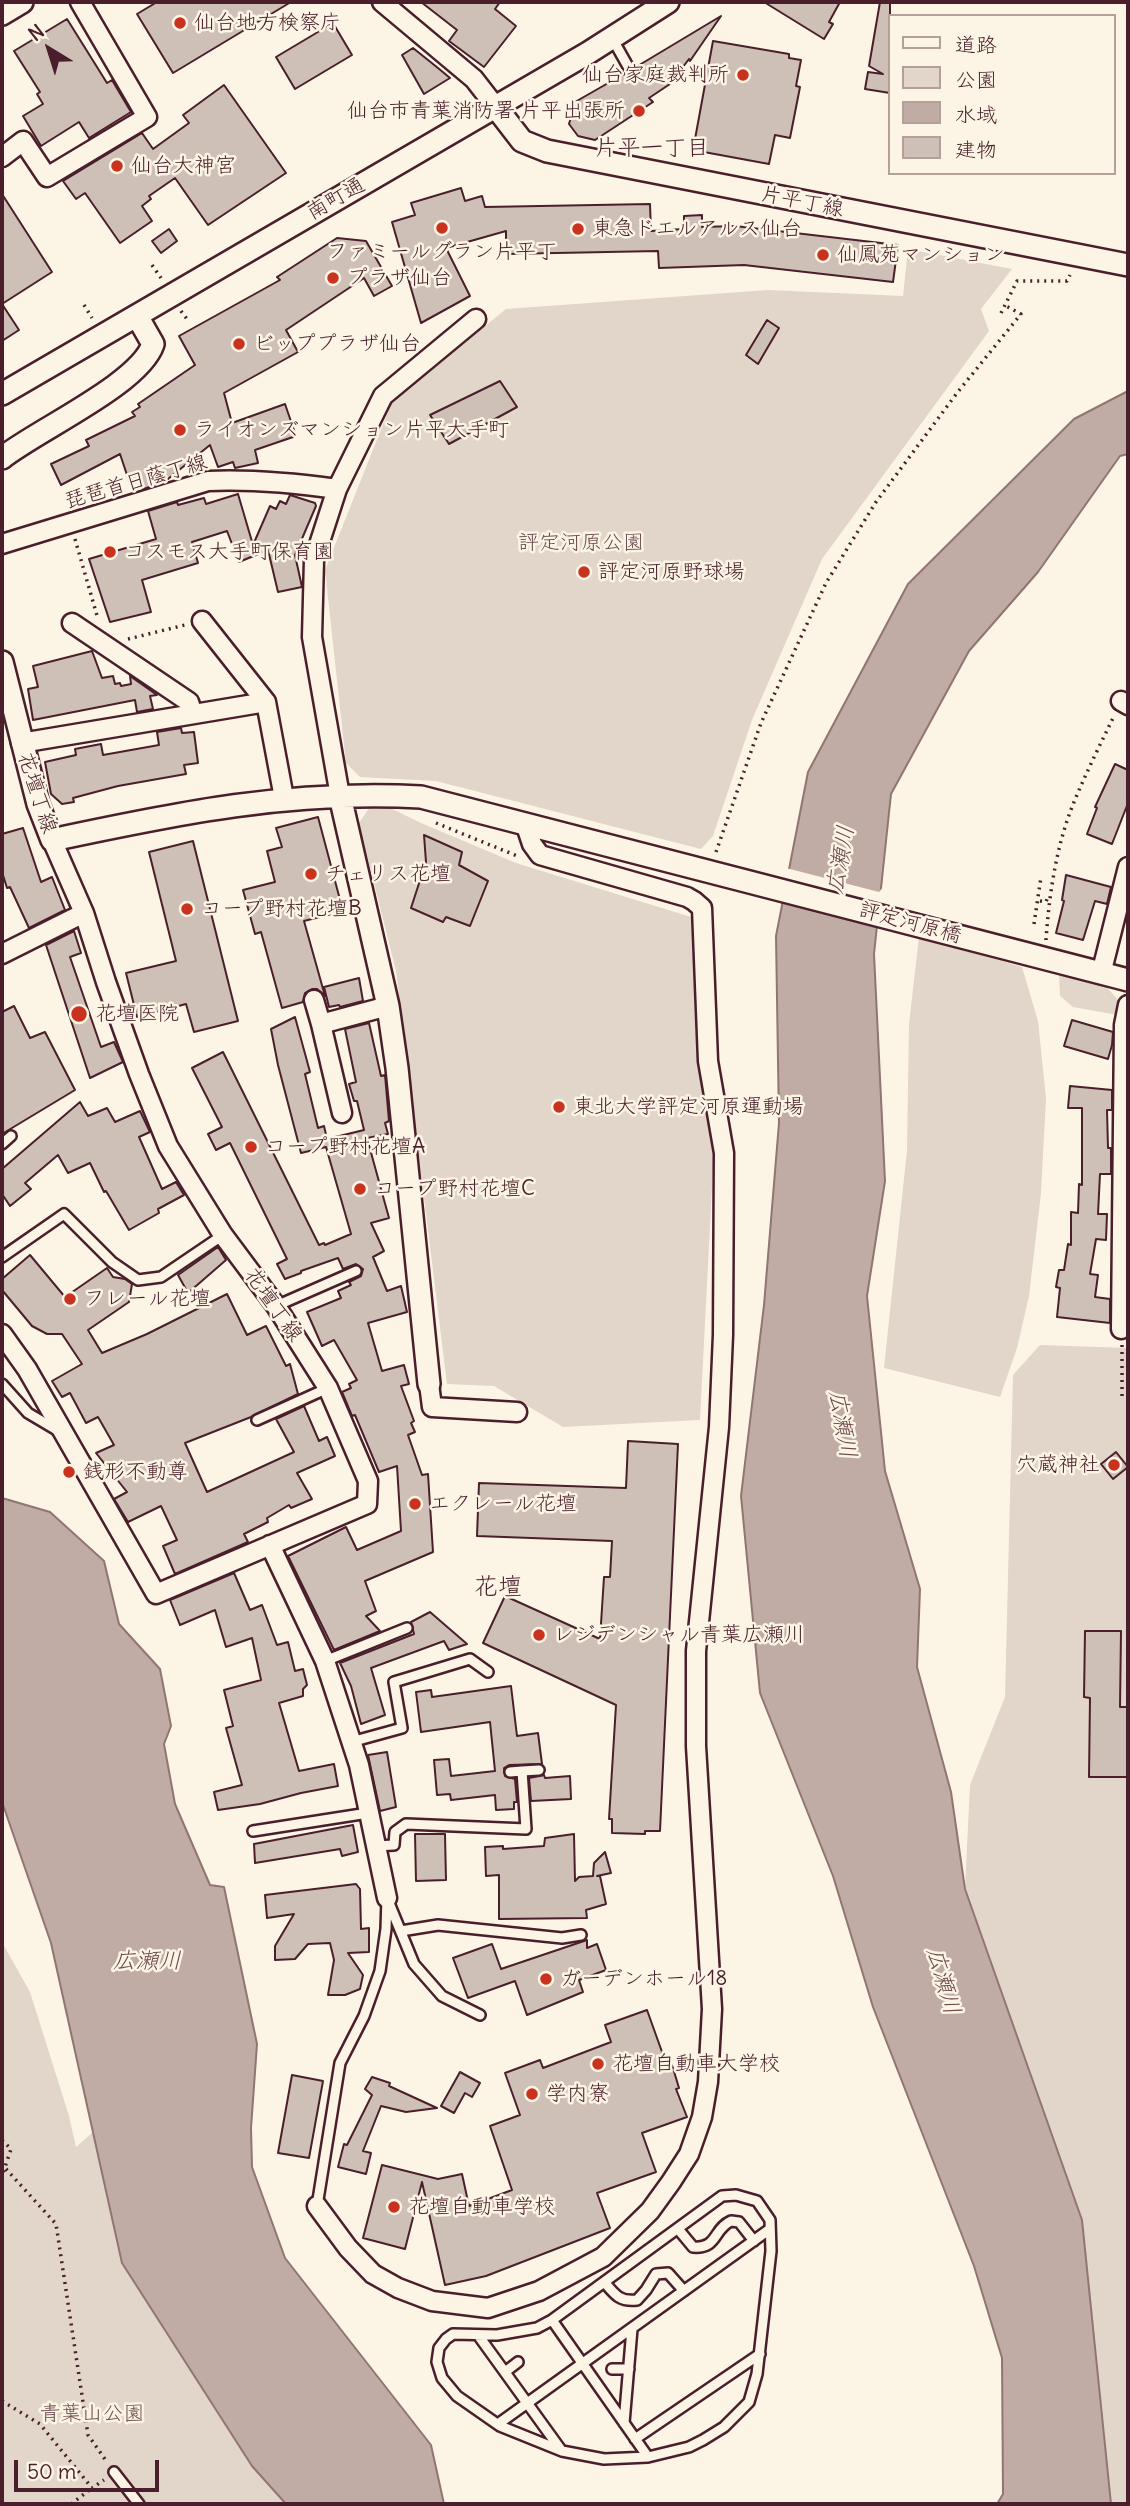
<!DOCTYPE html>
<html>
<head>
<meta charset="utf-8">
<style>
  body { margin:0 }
  #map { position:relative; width:1130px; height:2506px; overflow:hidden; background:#fcf5e5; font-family:Delius,"Klee One",sans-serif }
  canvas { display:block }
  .frame { position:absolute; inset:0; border:4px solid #4a1f2b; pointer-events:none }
  .legend { position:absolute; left:888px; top:14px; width:228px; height:161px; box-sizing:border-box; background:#fcf5e5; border:2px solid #b59f9b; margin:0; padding:9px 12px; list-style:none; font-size:21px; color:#4a1f2b }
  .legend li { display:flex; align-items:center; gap:14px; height:35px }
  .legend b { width:35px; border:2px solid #b59f9b }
  .north { position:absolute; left:14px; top:14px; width:70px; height:70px; -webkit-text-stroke:5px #fcf5e5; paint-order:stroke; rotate:322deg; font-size:19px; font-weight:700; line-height:28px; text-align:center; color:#4a1f2b }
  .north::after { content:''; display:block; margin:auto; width:24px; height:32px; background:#4a1f2b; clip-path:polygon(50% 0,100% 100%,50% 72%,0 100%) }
  .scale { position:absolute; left:14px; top:2460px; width:145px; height:32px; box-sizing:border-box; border:4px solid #4a1f2b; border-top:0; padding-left:9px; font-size:21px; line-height:24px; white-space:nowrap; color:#4a1f2b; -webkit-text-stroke:5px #fcf5e5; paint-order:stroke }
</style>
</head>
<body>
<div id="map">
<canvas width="1130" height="2506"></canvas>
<div class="frame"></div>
<ul class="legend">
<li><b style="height:9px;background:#fcf5e5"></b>道路</li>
<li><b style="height:19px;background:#e2d5ca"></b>公園</li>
<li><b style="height:19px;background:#c0aca5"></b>水域</li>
<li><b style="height:19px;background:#cfc0b7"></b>建物</li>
</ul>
<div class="north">N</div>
<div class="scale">50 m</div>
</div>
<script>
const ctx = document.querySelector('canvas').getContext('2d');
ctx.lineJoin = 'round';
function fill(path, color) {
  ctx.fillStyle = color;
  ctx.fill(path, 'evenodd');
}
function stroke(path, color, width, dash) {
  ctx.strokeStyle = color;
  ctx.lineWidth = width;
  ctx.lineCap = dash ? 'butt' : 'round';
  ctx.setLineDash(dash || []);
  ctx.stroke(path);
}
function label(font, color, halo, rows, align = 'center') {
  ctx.font = font + ' Delius,"Klee One",sans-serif';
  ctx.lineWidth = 5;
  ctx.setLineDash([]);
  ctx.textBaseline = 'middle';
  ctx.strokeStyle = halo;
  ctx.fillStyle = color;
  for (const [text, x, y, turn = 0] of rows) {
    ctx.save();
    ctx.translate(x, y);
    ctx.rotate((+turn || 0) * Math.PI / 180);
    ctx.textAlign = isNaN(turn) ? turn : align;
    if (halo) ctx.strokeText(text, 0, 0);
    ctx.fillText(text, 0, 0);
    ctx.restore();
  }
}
const green = new Path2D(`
  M908,249L1012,269L981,309L989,331L822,559L752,720L713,836L701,849L436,781L360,777L346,763L325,570L392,402L506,309L768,290L903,296Z
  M372,804L384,805L421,823L516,863L691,917L699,1066L714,1148L700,1420L563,1427L494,1386L447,1384L396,971L359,823Z
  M919,937L1022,967L1038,1021L1046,1098L1041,1193L1029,1296L1017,1348L1000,1397L884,1368L907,1150L909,1024Z
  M1059,974L1104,984L1118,1000V1015L1073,1007L1060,996Z
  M1040,1345L1128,1348V2504H1111L1082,2220L965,1889L970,1785L1005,1697L1013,1375Z
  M2,1942L30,1992L69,2116L76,2147L93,2132L122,2263L252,2466L286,2504H2Z`);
const water = new Path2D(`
  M1128,391V454L1120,456L1038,572L969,651L891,794L874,954L885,1181L867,1296L885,1471L920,1589L917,1667L951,1792L965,1889L1082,2220L1111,2504H997L1003,2494L1002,2358L974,2266L873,2007L833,1876L760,1693L741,1496L764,1305L779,1123L776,936L808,772L908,584L1074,419Z
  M2,1498L50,1512L104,1561L119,1624L160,1669L171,1726L164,1744L175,1804L210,1885L224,1887L257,2044L251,2128L252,2167L285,2258L431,2445L444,2504H286L252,2466L122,2263L51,1943L2,1802Z`);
const pier = new Path2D(`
  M786,868L879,892L885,885L881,927L779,901Z`);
const building = new Path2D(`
  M157,2H291L173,73L137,14Z
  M421,2H500L495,9L516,26L484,67L449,41L457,30Z
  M764,2H840L829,22L833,24L824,39Z
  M880,2H890V93L865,89L868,72L883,74L869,66Z
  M721,16L690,61L689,59L670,84L649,98L653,102L595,140L578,136L569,124L575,102L624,74L629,77L634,76L636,67Z
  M67,19L107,83L112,80L131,112L89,138L79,122L41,146L23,116L43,104L37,94L40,92L14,51Z
  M333,23L352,55L295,89L276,57Z
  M713,41L789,54V58L801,60L796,86L800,87L790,138L775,135L769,164L693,150Z
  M413,48L438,68L450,78L424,94L402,55Z
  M224,85L286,173L208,225L175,178L149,196L151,199L142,206L152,221L120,243L85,193L76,199L63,181L142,133L153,149L189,123L183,115Z
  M461,188L465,201L482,196L485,207L650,204L651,231L684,229V216L702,215V227L735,226L898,245L893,282L744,265L659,268L658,251L506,254V231L446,248L470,296L421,323L392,222L415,215L411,203Z
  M2,194L52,272L2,304L19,330L2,341Z
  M169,229L177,241L161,253L152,241Z
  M337,238L366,241L392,286L374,296L364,278L286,330L298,352L224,393L232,423L285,404L296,436L255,450L258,463L235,468L233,462L218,467L210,445L163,483L143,489L140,481L130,484L120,454L61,485L51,464L89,446L86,440L135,416L132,412L140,407L138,404L195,365L179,336L280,280L277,277Z
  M767,320L779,328L758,364L746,355Z
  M500,381L517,407L449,444L430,415Z
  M238,494L253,545L270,506L276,509L280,501L286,504L290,495L315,503L316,506L295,555L302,587L278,592L268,550L239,562L227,531L192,542L198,563L142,580L151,612L110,622L89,559L156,539L148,511L177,502L178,505L204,498L206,504Z
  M92,651L102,678L113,676L115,684L120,683L121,686L131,684L130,676L157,695L150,696L153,709L137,712L135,700L33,720L28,689L38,687L33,666Z
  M181,728L182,733L194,732L198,763L184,765L186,774L118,786L73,798L74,802L62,804L51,794L45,762L76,755L75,749L101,744L103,755L159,745L157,732Z
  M1115,764L1128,770V803L1112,844L1087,834L1097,808L1095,807Z
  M318,817L343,911L304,921L325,996L317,989H312L305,993L303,1002L282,1008L261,932L255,934L243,890L275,882L267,851L282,847L276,828Z
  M23,828L41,882L52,877L65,910L29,928L10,887L7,888L2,872V834Z
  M424,835L462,852L459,865L488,881L470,926L446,917L443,922L411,908L426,862Z
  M193,841L238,1021L194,1032L186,1004L137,1017L126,973L176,961L149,852Z
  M1066,875L1111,887L1107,904L1095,901L1083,940L1056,933L1064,901L1062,900Z
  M74,931L81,953L70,957L101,1047L114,1042L123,1062L90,1078L46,945Z
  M359,978L363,1001L340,1007L339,1005L329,1007L324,987Z
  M14,1006L30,1038L45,1032L75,1090L2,1134V1012Z
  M295,1017L310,1072L305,1074L318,1128L324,1126L327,1139L364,1130L357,1101H354L349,1084L356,1082L345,1029L369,1023L381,1076L385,1075L389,1121L385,1123L388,1134L367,1138L389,1218L371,1223L384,1251L373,1257L387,1291L401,1286L407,1312L368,1323L382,1371L404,1365L409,1384L401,1386L414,1421L411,1423L415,1432L408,1435L422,1475L428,1474L433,1552L365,1581L376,1611L366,1616L380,1631L334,1650L288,1556L346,1527L357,1550L401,1531L397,1466L379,1472L355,1415L352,1416L342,1392L351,1388L349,1384L357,1380L334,1340L322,1346L307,1312L341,1298L338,1291L351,1285L349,1282L361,1276L363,1269L356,1264L343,1269L338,1258L301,1271V1273L285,1279L277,1264L287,1259L230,1143L216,1150L208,1134L222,1127L192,1068L223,1052L319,1245L324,1243L325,1245L351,1234L326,1147L301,1153L278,1065L271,1029Z
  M1072,1020L1113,1032L1112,1045L1108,1059L1064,1046Z
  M1070,1086L1112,1090V1110H1107L1108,1148H1111V1174H1100L1098,1214H1107L1106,1240L1096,1239L1090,1274L1098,1275L1095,1297L1110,1299V1323L1057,1317L1060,1288L1056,1287L1059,1270H1064L1068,1244L1071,1245V1212L1078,1213L1079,1184L1082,1185V1108H1068Z
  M80,1102L88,1116L107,1108L115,1122L140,1111L150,1132L139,1137L162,1189L176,1182L184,1195L158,1209L159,1213L129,1230L106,1191L104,1192L90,1163L68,1173L58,1155L25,1183L31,1189L10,1206L2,1194V1169Z
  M218,1247L226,1260L188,1293L178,1275Z
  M30,1255L65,1297L107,1268L113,1277L125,1279L132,1284L129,1302L88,1330L102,1353L147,1334L227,1294L247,1335L266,1326L286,1366L290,1364L298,1394L251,1417L185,1443L207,1492L294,1452L276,1419L304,1406L319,1441L327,1437L335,1456L297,1473L312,1499L291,1508L289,1505L267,1518L268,1522L244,1534L248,1542L175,1574L163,1546L177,1540L161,1506L128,1522L114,1499L127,1492L96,1453L114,1445L98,1417L86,1423L70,1393L62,1397L52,1381L82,1364L62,1334H47L32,1326L2,1290V1279Z
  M628,1441L678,1444L660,1831H645V1834L612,1833V1819H609L616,1705L483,1643L505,1596L600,1639L604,1577H610L612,1541L477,1536L479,1483L626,1488Z
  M1116,1452L1128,1467L1113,1479L1101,1464Z
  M234,1573L250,1610L262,1605L277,1645L288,1642L295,1671L303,1669L307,1685L303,1689V1696L279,1703L299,1771L334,1764L338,1786L301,1793L260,1804L218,1810L214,1792L242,1785L226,1728L233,1726L224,1690L261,1680L252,1638L226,1647L215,1610L180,1625L170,1600Z
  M430,1612L467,1644L449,1650L444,1641L371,1668L385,1715L361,1724L351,1686L340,1663L414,1634L411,1622Z
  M1085,1631H1121L1120,1707H1128V1777H1089L1090,1698L1084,1697Z
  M511,1686L517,1736L538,1733L542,1764L509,1765L504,1768L505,1776L515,1779L517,1802H514V1809L496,1810L495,1795L451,1800L450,1794L437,1795L434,1760L449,1759L451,1776L495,1771L490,1722L421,1732L416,1692L431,1690L432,1697Z
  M387,1752L396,1807L380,1811L368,1755Z
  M544,1775L545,1778L570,1776L571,1799L531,1801L529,1778Z
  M353,1825L358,1852L342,1856L340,1849L255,1863L254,1844Z
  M415,1834H445L446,1880L416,1881Z
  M574,1834L575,1881L579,1877L593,1876L594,1863L605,1852L611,1873L597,1876H600L606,1904L586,1910L587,1918L499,1919V1875L486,1876L485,1847L503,1846V1849L544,1846L545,1838Z
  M356,1884L360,1889L361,1929L369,1928V1952L348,1953L363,1975L360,1989L345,1995H328L334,1960L330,1943L308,1944L295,1959L275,1960V1946L294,1914L267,1918L265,1895Z
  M587,1940V1948L597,1944L606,1970L579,1980L583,1992L527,2015L515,1981L468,1998L453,1958L492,1944L501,1969Z
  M647,2010L666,2063L670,2062L673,2068L679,2088L676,2089L687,2117L642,2133L656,2172L597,2193L610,2228L486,2276L445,2285L422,2182L405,2249L363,2238L382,2165L438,2179L462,2174L469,2206L512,2190L490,2126L520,2115L505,2073L540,2060L543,2068L611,2042L605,2025Z
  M460,2072L480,2083L472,2097L465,2093L454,2113L441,2106Z
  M292,2075L323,2081L309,2158L278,2153Z
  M372,2077L390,2083L389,2086L437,2108L406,2112L381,2106L363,2151L371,2153L366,2174L338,2167L344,2144L347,2145L372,2095L365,2089Z`);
const path = new Path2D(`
  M152,265L161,278
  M84,305L92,318
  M181,311L187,319
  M1001,313L1017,281H1067L1070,275
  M75,539L98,619
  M128,639L185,625
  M436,823L520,857
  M716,852L761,723L826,583L876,502L957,393L1021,314L1006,306
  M1040,901L1046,902L1047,899H1050
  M1034,924L1041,877
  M1046,940C1049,896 1056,848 1072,807C1084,777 1099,747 1113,718
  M1122,1345V1400
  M2,2140L11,2149L2,2176
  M6,2169L56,2224L88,2435L107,2462
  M2,2401L40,2424L92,2488L104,2480
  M71,2504L92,2488`);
const service = new Path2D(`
  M612,38L630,70
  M2,1144L11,1136
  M2,1257L64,1214L112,1262L138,1280L161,1277L223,1235
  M276,1306L356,1271
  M2,1384L28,1413L60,1432
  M257,1420L328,1388
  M325,1661L407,1628
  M351,1742L402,1728L394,1682L470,1659L488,1672
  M522,1771L539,1770
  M253,1831L368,1813
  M375,1846L394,1845L395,1832L406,1824L526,1829L522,1771L510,1772
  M389,1903L414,1964L442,1996L480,2015
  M401,1931L438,1925L562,1938L581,1935
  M736,2195L757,2201L770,2220L771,2251L757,2374L749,2402L724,2427L703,2440L689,2447L648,2457L604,2459L562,2451L500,2426L457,2396L442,2378L437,2362L439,2348L446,2339L453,2334L497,2335L537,2328L552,2320L722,2196Z
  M317,2206L340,2063L364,2016L380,1971L386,1929L387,1898
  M678,2229L693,2247C718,2249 713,2229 731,2221L739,2222L754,2241
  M605,2283C615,2295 620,2302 637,2300L646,2290L656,2274L668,2273L684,2291
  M552,2320L648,2457
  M478,2335L561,2450
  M612,2369H629
  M505,2372L518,2362
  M624,2423L632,2329
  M498,2424L770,2229
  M635,2439L760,2354
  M114,2472L139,2504`);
const minor = new Path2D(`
  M382,2L474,79L495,106
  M2,157L23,141L47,177L147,117L80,2
  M2,544L208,481C252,479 294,483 337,489
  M202,621L266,702
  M72,623L189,702L193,714
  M1121,701L1128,705
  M21,743L266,702L284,798
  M340,796L312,637L314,560L337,489L383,396L476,319
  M2,954L84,913
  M1101,974L1128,867
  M314,1000L321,1024
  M342,1113L321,1024L388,1006
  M1121,1329L1124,1025L1128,1005
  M2,1334L27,1369L156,1594L367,1504L368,1481L328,1388L276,1306L223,1235L168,1146L139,1074L106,982L84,913L52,840
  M429,1384L432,1407L517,1412
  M270,1545L325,1661L359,1765L387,1898
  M317,2206L348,2248L373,2274L398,2288L432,2301L488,2308L539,2291L603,2257L650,2211L671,2182L689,2154L702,2117L708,2082L712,2009L696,1746V1651L719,1427L723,1335L724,1153L708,1061L702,908L694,901L687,897L540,855L532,844L525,823`);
const tertiary = new Path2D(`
  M2,14L22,2
  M495,106L522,141L547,151L1128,265
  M2,394L588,53L668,2
  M2,458C37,430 140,384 153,344L137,316
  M2,662L38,804L52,840C178,813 290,790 421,797L1128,980
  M340,796L388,1006L397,1068L429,1384`);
const markers = [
  [180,23,7,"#c8321e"],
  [743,75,7,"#c8321e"],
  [639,111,7,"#c8321e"],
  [117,166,7,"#c8321e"],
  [442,228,7,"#c8321e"],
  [578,229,7,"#c8321e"],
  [823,255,7,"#c8321e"],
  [333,278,7,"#c8321e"],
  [239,344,7,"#c8321e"],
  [180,430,7,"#c8321e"],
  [110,552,7,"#c8321e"],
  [584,572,7,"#c8321e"],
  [311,874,7,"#c8321e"],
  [187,909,7,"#c8321e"],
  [79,1014,9,"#c8321e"],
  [559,1107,7,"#c8321e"],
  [251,1147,7,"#c8321e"],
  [360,1189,7,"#c8321e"],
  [70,1299,7,"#c8321e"],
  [1114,1465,7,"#c8321e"],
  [69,1472,7,"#c8321e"],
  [415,1504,7,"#c8321e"],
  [539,1635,7,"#c8321e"],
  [546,1979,7,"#c8321e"],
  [598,2064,7,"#c8321e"],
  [532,2094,7,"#c8321e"],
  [394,2207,7,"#c8321e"]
];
const poiNames = [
  ["仙台地方検察庁",194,23],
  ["仙台家庭裁判所",729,75,"right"],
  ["仙台市青葉消防署 片平出張所",625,111,"right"],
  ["仙台大神宮",131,166],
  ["東急ドエルアルス仙台",592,229],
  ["ファミールグラン片平丁",442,252,"center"],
  ["仙鳳苑マンション",837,255],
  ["プラザ仙台",347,278],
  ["ビッププラザ仙台",253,344],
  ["ライオンズマンション片平大手町",194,430],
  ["コスモス大手町保育園",124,552],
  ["評定河原野球場",598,572],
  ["チェリス花壇",325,874],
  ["コープ野村花壇B",201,909],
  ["花壇医院",95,1014],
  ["東北大学評定河原運動場",573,1107],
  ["コープ野村花壇A",265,1147],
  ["コープ野村花壇C",374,1189],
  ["フレール花壇",84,1299],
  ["穴蔵神社",1100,1465,"right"],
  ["銭形不動尊",83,1472],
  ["エクレール花壇",429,1504],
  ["レジデンシャル青葉広瀬川",553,1635],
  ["ガーデンホール18",560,1979],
  ["花壇自動車大学校",612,2064],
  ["学内寮",546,2094],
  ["花壇自動車学校",408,2207]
];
const streetNames = [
  ["南町通",336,199,-30],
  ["片平丁線",802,202,11],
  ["琵琶首日蔭丁線",136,482,-16],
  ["花壇丁線",37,793,72],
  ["評定河原橋",910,923,15],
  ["花壇丁線",273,1305,55]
];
const parkNames = [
  ["評定河原公園",581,543],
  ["青葉山公園",92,2414]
];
const neighbourhoodNames = [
  ["片平一丁目",652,148]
];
const waterNames = [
  ["広瀬川",841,860,-80],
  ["広瀬川",842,1424,80],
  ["広瀬川",147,1961],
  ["広瀬川",943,1981,74]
];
const quarterNames = [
  ["花壇",498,1587]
];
fill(green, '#e2d5ca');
fill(water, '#c0aca5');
stroke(water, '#917474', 2);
fill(pier, '#fcf5e5');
fill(building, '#cfc0b7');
stroke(building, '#4a1f2b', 2);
stroke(service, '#4a1f2b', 14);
stroke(minor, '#4a1f2b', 23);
stroke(tertiary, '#4a1f2b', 26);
stroke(path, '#4a1f2b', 3.5, [2, 5]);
stroke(service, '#fcf5e5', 9);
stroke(minor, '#fcf5e5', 18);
stroke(tertiary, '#fcf5e5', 21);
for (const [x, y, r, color] of markers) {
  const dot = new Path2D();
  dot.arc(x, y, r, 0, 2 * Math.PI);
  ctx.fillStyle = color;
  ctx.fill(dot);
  stroke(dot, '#fcf5e5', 2.5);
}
label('21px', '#4a1f2b', '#fcf5e5', poiNames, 'left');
label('21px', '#4a1f2b', '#fcf5e5', streetNames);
label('21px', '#704c53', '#fcf5e5', parkNames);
label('23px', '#4a1f2b', '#fcf5e5', neighbourhoodNames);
label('italic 23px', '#6d4950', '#fcf5e5', waterNames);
label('24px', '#4a1f2b', '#fcf5e5', quarterNames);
</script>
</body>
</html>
